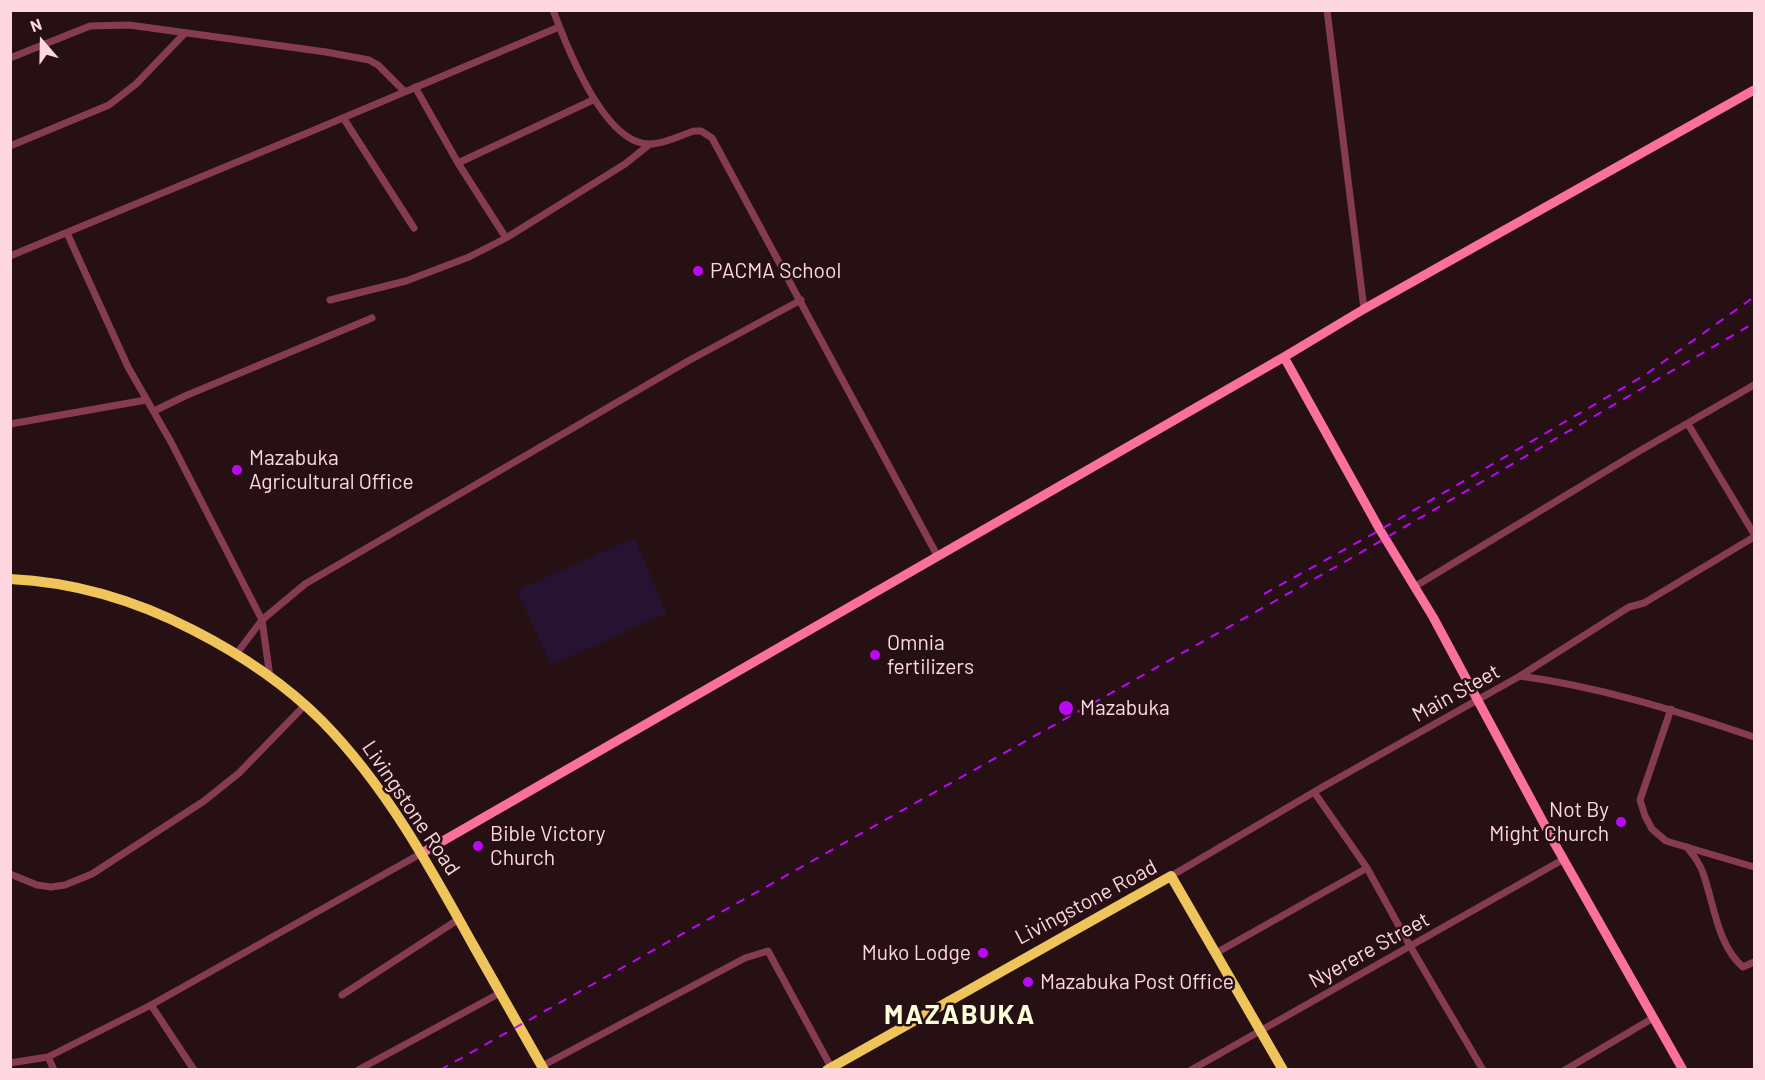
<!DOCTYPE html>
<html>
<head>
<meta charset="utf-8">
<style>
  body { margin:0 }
  #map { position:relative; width:1765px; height:1080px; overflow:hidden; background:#271014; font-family:Barlow,sans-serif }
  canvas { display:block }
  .frame { position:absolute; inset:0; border:12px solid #fed7e1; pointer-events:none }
  .north { position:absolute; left:12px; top:12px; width:60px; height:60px; -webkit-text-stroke:4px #271014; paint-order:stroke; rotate:340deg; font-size:16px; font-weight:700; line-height:24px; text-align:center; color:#fed7e1 }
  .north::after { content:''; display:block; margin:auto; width:21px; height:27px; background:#fed7e1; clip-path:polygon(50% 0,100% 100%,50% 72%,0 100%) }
</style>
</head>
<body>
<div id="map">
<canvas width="1765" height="1080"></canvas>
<div class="frame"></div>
<div class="north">N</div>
</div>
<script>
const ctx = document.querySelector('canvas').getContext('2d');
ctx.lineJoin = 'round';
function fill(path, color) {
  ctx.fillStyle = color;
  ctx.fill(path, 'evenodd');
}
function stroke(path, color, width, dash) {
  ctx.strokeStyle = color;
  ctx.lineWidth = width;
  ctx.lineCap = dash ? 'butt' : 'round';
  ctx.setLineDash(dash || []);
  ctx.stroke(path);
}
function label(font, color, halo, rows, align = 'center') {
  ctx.font = font + ' Barlow,sans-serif';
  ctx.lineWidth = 5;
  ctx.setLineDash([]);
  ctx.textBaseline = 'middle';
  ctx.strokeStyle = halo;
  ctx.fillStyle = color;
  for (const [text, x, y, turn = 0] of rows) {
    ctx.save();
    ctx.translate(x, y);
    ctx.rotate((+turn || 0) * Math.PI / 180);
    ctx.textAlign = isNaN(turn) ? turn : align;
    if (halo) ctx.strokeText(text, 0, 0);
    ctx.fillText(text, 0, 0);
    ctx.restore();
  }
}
const green = new Path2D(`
  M634,538L667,613L551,665L517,590Z`);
const minor = new Path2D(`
  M553,10C566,45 604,145 650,144C664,144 681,135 694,131H701L712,138L938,557
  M1327,10L1364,309
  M10,58L90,26L129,25L326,52L369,60L378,65L404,91
  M415,87L458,163L506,238
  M344,119L414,228
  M10,146L109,105L136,84L184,34
  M458,163L593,100
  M67,233L128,367L171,442L262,620L270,677
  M10,256C194,181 376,104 559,27
  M330,300L406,281L469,257L506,238L625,164L650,144
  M154,411L185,396L372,318
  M10,424L146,400
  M1688,424L1754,534
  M1414,587L1636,453L1754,385
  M237,653L262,620L305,584L688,361L801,300
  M1520,676C1601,687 1677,711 1754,737
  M1671,709L1640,800L1645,816L1652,829L1666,841L1754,867
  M1314,792L1367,868
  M1687,847C1694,856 1701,865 1704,876C1714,905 1718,946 1743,967L1754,962
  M10,874L37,885L51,887L65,885L92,874L204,801L239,773L305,705
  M1171,876L1326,785L1520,676L1629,607L1644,603L1754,537
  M1216,953L1367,868L1410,946L1483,1070
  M342,995L459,919
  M151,1005L194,1070
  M48,1057L54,1070
  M10,1063L48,1057L151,1005L422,853
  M542,1066L745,958L768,951L831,1067
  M358,1070L500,993
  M1191,1070L1564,859
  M1565,1070L1653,1018`);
const secondary = new Path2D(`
  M1284,357L1380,530L1433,617L1556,846L1683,1070
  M422,853L1284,357L1364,309L1754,90`);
const trunk = new Path2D(`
  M10,579C74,582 137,601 193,630C240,654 285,684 322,721C385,785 429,865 472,943C496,985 520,1027 544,1070
  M827,1070L1171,876L1283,1070`);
const rail = new Path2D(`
  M1264,594L1380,530L1645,375L1754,297
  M440,1070L1348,560L1754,323`);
const markers = [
  [698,271,6,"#bd07fa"],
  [237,470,6,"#bd07fa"],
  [875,655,6,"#bd07fa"],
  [1066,708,8,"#bd07fa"],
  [1621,822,6,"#bd07fa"],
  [478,846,6,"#bd07fa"],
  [983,953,6,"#bd07fa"],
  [1028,982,6,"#bd07fa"]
];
const poiNames = [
  ["PACMA School",710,271],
  ["Mazabuka",249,458],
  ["Agricultural Office",249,482],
  ["Omnia",887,643],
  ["fertilizers",887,667],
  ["Mazabuka",1080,708],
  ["Not By",1609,810,"right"],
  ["Might Church",1609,834,"right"],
  ["Bible Victory",490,834],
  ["Church",490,858],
  ["Muko Lodge",971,953,"right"],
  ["Mazabuka Post Office",1040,982]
];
const streetNames = [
  ["Main Steet",1456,693,-29],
  ["Livingstone Road",411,808,56],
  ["Livingstone Road",1086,902,-28],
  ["Nyerere Street",1369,950,-29]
];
const districtNames = [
  ["MAZABUKA",960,1015]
];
fill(green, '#261331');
stroke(minor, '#853c53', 7);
stroke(secondary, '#fc709e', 9);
stroke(trunk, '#eec45b', 10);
stroke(rail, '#bd07fa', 2, [9, 8]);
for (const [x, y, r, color] of markers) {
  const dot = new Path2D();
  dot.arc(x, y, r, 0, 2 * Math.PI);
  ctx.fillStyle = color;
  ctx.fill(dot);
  stroke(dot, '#271014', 2);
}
label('21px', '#fed7e1', '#271014', poiNames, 'left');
label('21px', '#fed7e1', '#271014', streetNames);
ctx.letterSpacing = '1.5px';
label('bold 27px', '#fefed9', '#271014', districtNames);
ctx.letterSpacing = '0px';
</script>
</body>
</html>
